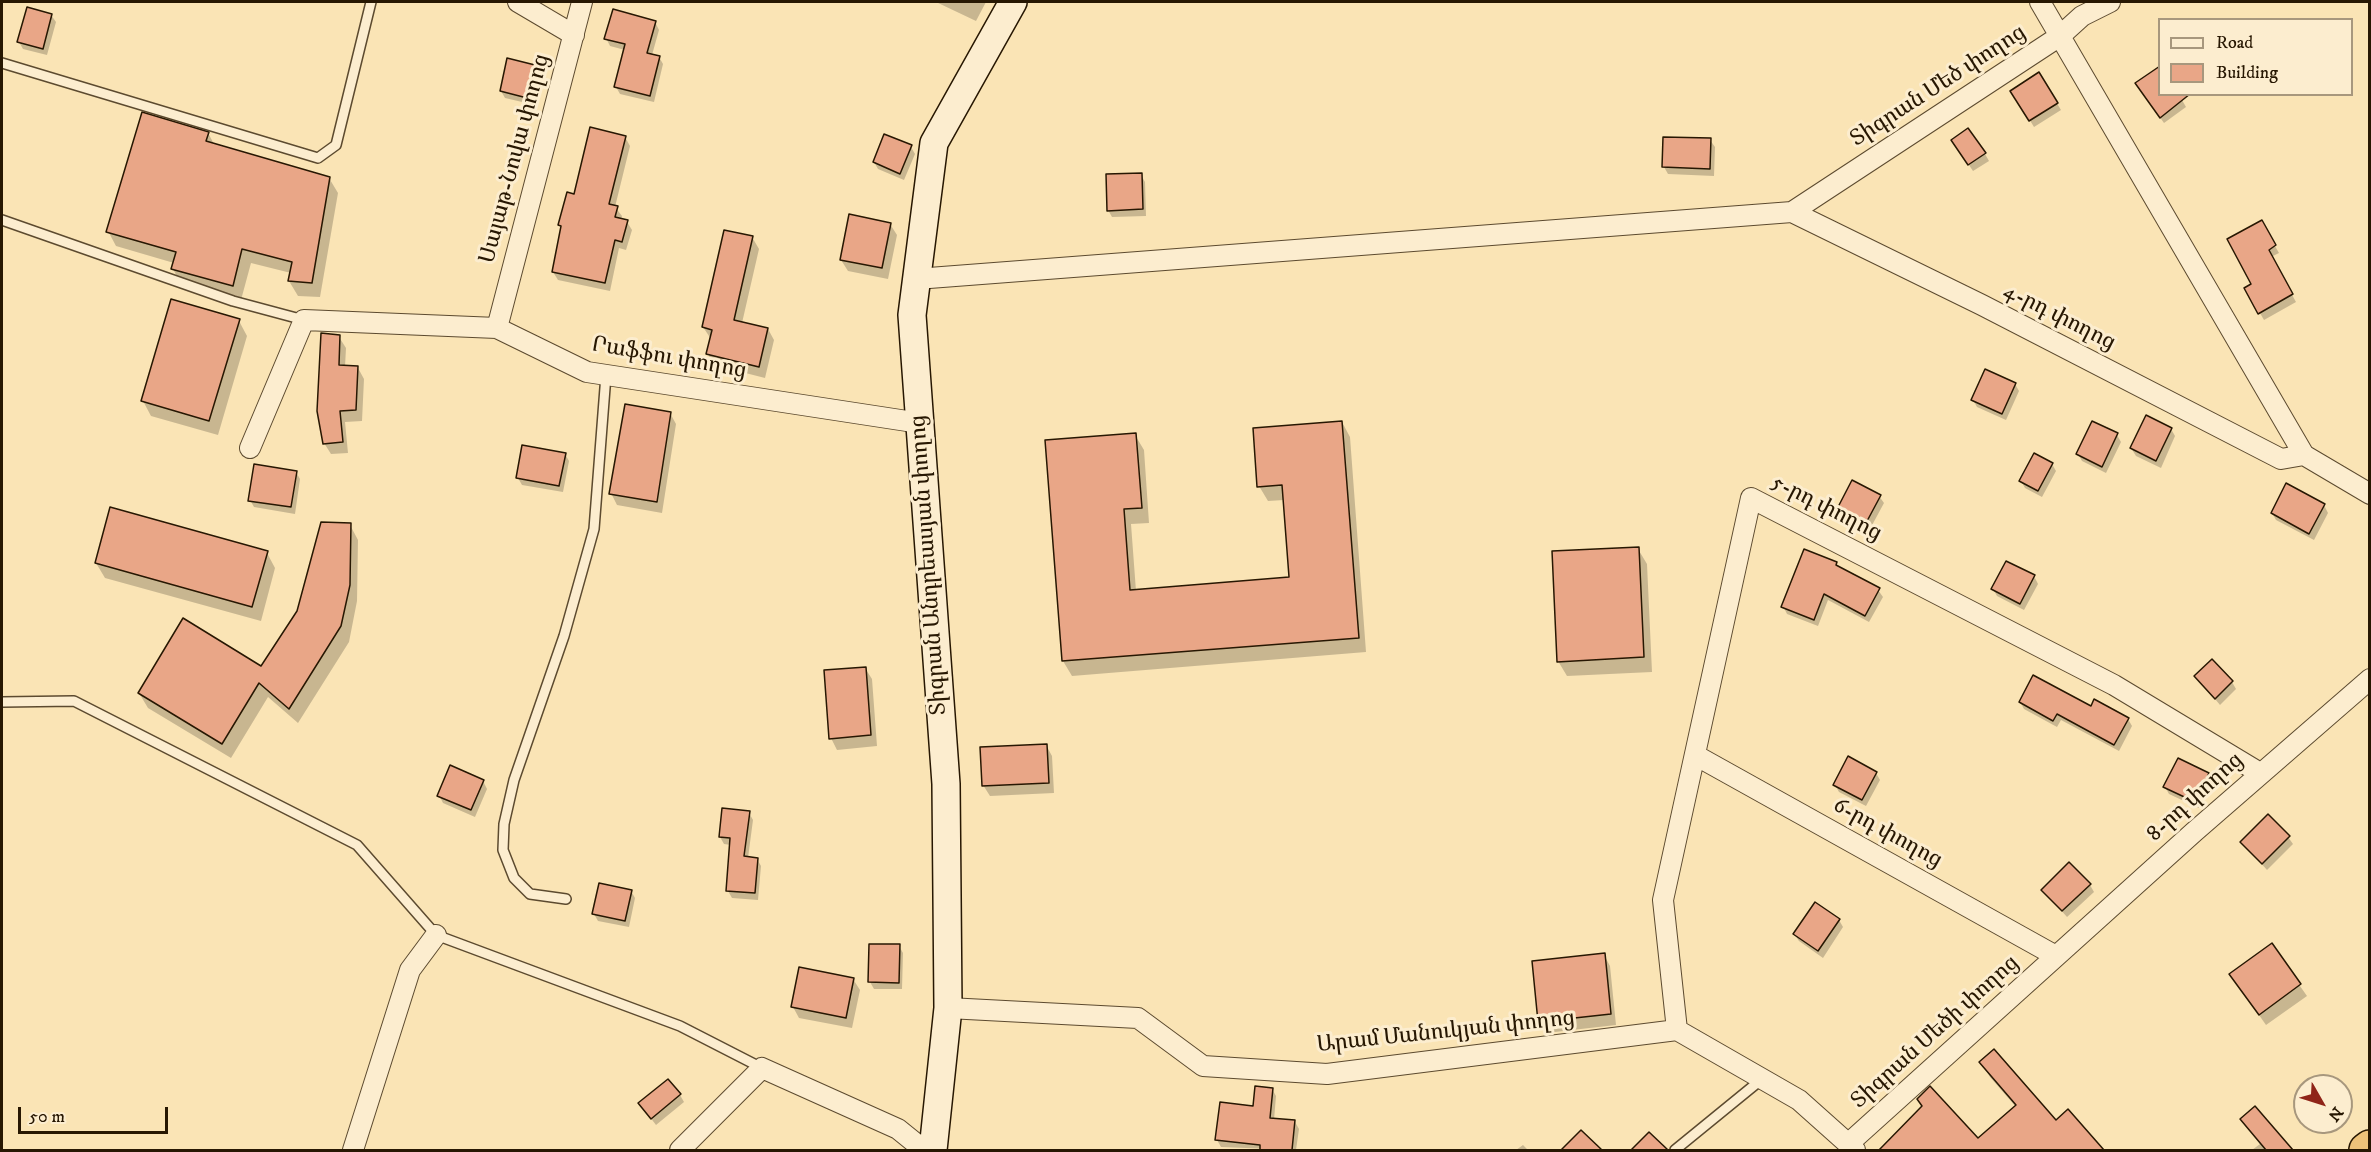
<!DOCTYPE html>
<html>
<head>
<meta charset="utf-8">
<style>
  body { margin:0 }
  #map { position:relative; width:2371px; height:1152px; overflow:hidden; background:#fae4b5; font-family:"IM FELL DW Pica",serif }
  canvas { display:block }
  .frame { position:absolute; inset:0; border:3px solid #271702; pointer-events:none }
  .legend { position:absolute; left:2158px; top:18px; width:195px; height:78px; box-sizing:border-box; background:#fcedcf; border:2px solid #a7977d; margin:0; padding:8px 10px; list-style:none; font-size:18px; color:#271702 }
  .legend li { display:flex; align-items:center; gap:12px; height:30px }
  .legend b { width:30px; border:2px solid #a7977d }
  .north { position:absolute; left:2293px; top:1074px; width:60px; height:60px; box-sizing:border-box; background:#fcedcf; border:2px solid #a7977d; border-radius:50%; rotate:129deg; font-size:16px; font-weight:700; line-height:24px; text-align:center; color:#271702 }
  .north::after { content:''; display:block; margin:auto; width:21px; height:27px; background:#8f2418; clip-path:polygon(50% 0,100% 100%,50% 72%,0 100%) }
  .scale { position:absolute; left:18px; top:1107px; width:150px; height:27px; box-sizing:border-box; border:3px solid #271702; border-top:0; padding-left:8px; font-size:18px; line-height:21px; white-space:nowrap; color:#271702; -webkit-text-stroke:4px #fcedcf; paint-order:stroke }
</style>
</head>
<body>
<div id="map">
<canvas width="2371" height="1152"></canvas>
<div class="frame"></div>
<ul class="legend">
<li><b style="height:8px;background:#fcedcf"></b>Road</li>
<li><b style="height:16px;background:#e9a687"></b>Building</li>
</ul>
<div class="north">N</div>
<div class="scale">50 m</div>
</div>
<script>
const ctx = document.querySelector('canvas').getContext('2d');
ctx.lineJoin = 'round';
function fill(path, color) {
  ctx.fillStyle = color;
  ctx.fill(path, 'evenodd');
}
function stroke(path, color, width, dash) {
  ctx.strokeStyle = color;
  ctx.lineWidth = width;
  ctx.lineCap = dash ? 'butt' : 'round';
  ctx.setLineDash(dash || []);
  ctx.stroke(path);
}
function label(font, color, halo, rows, align = 'center') {
  ctx.font = font + ' "IM FELL DW Pica","Noto Serif Armenian",serif';
  ctx.lineWidth = 6;
  ctx.setLineDash([]);
  ctx.textBaseline = 'middle';
  ctx.strokeStyle = halo;
  ctx.fillStyle = color;
  for (const [text, x, y, turn = 0] of rows) {
    ctx.save();
    ctx.translate(x, y);
    ctx.rotate((+turn || 0) * Math.PI / 180);
    ctx.textAlign = isNaN(turn) ? turn : align;
    if (halo) ctx.strokeText(text, 0, 0);
    ctx.fillText(text, 0, 0);
    ctx.restore();
  }
}
const shadow = new Path2D(`
  M936,2H986L976,21Z
  M51,15L56,22L47,55L23,49L19,42Z
  M655,22L659,30L652,55L659,57L663,64L654,102L620,94L616,87L625,50L610,46L606,38Z
  M538,67L543,74L535,105L505,98L501,91Z
  M2039,74L2061,110L2034,127L2012,91Z
  M2141,91L2182,100L2186,107L2164,123Z
  M208,133L214,144L329,178L338,193L320,297L298,296L289,281L291,273L251,263L241,300L181,284L173,269L174,263L116,246L108,231Z
  M625,137L630,146L615,207L622,216L621,220L627,222L632,230L626,250L619,248L610,291L558,280L553,272L562,229L559,225L575,196Z
  M1665,138L1710,140L1715,147L1714,176L1668,174L1664,167Z
  M911,147L915,154L904,180L878,169L874,162Z
  M1957,147L1985,154L1989,161L1973,171Z
  M1141,175L1145,182L1146,216L1112,217L1108,210Z
  M2261,222L2279,253L2271,257L2296,302L2264,320L2246,289L2253,285Z
  M890,224L897,235L888,279L848,271L841,260Z
  M752,237L759,249L742,323L768,329L774,340L765,378L714,365L708,354L711,339L703,327Z
  M239,321L247,336L218,435L151,416L143,401Z
  M339,337L346,348L345,367L358,368L364,379L362,421L345,422L348,453L331,454L324,443Z
  M2015,384L2019,391L2006,420L1977,407L1973,400Z
  M670,413L676,424L662,513L617,505L611,493Z
  M1342,422L1350,437L1366,652L1072,676L1063,661L1135,435L1144,450L1149,523L1131,524L1136,591L1290,579L1284,500L1268,501L1259,486Z
  M2093,423L2117,435L2121,442L2106,473L2082,461L2078,454Z
  M2171,429L2175,436L2161,468L2136,456L2131,448Z
  M565,454L569,461L563,492L522,485L518,478Z
  M2052,464L2056,471L2042,497L2025,488L2021,481Z
  M296,472L300,479L295,514L254,507L250,500Z
  M2287,485L2324,505L2328,513L2314,540L2276,520L2272,513Z
  M1879,496L1884,503L1870,529L1843,516L1839,508Z
  M350,525L358,540L357,601L349,642L298,723L268,697L231,758L148,708L139,693L262,668Z
  M1638,549L1647,564L1652,672L1567,676L1558,661Z
  M267,553L275,568L261,621L105,578L96,563Z
  M1836,563L1840,569L1878,590L1883,597L1869,622L1828,600L1818,626L1787,614L1783,606Z
  M2034,576L2038,584L2024,610L1997,596L1993,589Z
  M865,668L872,679L877,746L837,750L831,738Z
  M2196,676L2232,682L2236,689L2220,705Z
  M2020,702L2091,708L2128,719L2132,726L2119,751L2061,720L2057,727L2024,709Z
  M1046,745L1052,756L1054,793L990,796L983,785Z
  M1876,773L1880,780L1866,806L1839,792L1835,785Z
  M2208,774L2212,781L2199,808L2169,794L2165,787Z
  M483,781L487,789L475,817L443,803L439,795Z
  M749,813L753,820L748,858L757,859L761,866L758,900L732,898L728,891L731,845L724,844L720,837Z
  M2288,837L2293,844L2267,870L2242,842Z
  M2090,885L2094,892L2067,917L2043,890Z
  M631,891L635,898L629,927L598,921L594,914Z
  M1839,920L1843,927L1823,958L1799,941L1794,934Z
  M2271,945L2307,996L2266,1025L2231,975Z
  M899,946L903,953L902,989H874L870,982Z
  M1604,955L1610,966L1616,1025L1546,1033L1540,1021Z
  M853,979L860,990L852,1028L799,1018L793,1007Z
  M1981,1062L2055,1122L2068,1111L2102,1150H1883L1978,1140L2016,1107L1990,1077Z
  M1272,1089L1276,1096L1274,1120L1295,1122L1299,1129L1296,1150L1221,1147L1217,1140Z
  M680,1095L684,1102L656,1125L640,1104Z
  M2255,1108L2291,1150H2252L2260,1144L2242,1120Z
  M1523,1145L1528,1150H1516Z`);
const building = new Path2D(`
  M27,7L52,14L43,49L17,42Z
  M613,9L656,21L647,53L660,56L650,96L614,87L625,44L604,39Z
  M507,58L539,66L531,99L500,91Z
  M2160,66V94H2190L2160,118L2135,83Z
  M2039,72L2058,103L2029,121L2010,91Z
  M142,112L209,132L206,141L330,177L312,283L288,281L292,262L242,249L233,286L171,269L176,252L106,232Z
  M590,127L626,136L609,204L618,206L615,217L628,220L622,242L615,240L605,283L552,272L561,226L558,225L567,192L574,194Z
  M1968,128L1986,153L1968,165L1951,140Z
  M884,134L912,145L900,174L873,162Z
  M1663,137L1711,138L1710,169L1662,167Z
  M1142,173L1143,209L1107,211L1106,174Z
  M849,214L891,223L882,268L840,260Z
  M2262,220L2276,245L2269,250L2293,294L2258,314L2244,288L2251,284L2227,239Z
  M724,230L753,236L734,320L768,328L759,367L706,354L712,330L702,327Z
  M171,299L240,319L209,421L141,401Z
  M321,333L340,335L339,365L358,366L356,410L340,411L343,442L323,444L317,411Z
  M1985,369L2016,383L2002,414L1971,400Z
  M625,404L671,412L657,502L609,494Z
  M2146,415L2172,428L2156,461L2130,448Z
  M1342,421L1359,638L1062,661L1045,440L1136,433L1142,508L1124,509L1130,590L1289,577L1282,485L1257,487L1253,428Z
  M2092,421L2118,433L2102,467L2076,454Z
  M522,445L566,453L559,486L516,478Z
  M2034,453L2053,463L2038,491L2019,481Z
  M254,464L297,471L291,507L248,501Z
  M1852,480L1881,495L1866,523L1837,509Z
  M2286,483L2325,504L2309,534L2271,513Z
  M110,507L268,551L252,607L95,563Z
  M321,522L351,523L350,585L341,626L289,709L259,683L222,744L138,693L183,618L261,666L297,611Z
  M1639,547L1644,657L1557,662L1552,551Z
  M1804,549L1837,562L1836,565L1880,588L1865,616L1824,594L1814,620L1781,607Z
  M2006,561L2035,575L2020,604L1991,589Z
  M2212,659L2233,681L2215,699L2194,676Z
  M866,667L871,735L829,739L824,670Z
  M2033,675L2091,706L2094,699L2129,718L2114,745L2057,714L2053,721L2019,702Z
  M1047,744L1049,783L982,786L980,747Z
  M1848,756L1877,772L1862,800L1833,785Z
  M2178,758L2209,773L2195,802L2163,787Z
  M450,765L484,780L471,810L437,796Z
  M722,808L750,811L744,856L758,858L755,893L726,891L730,838L719,837Z
  M2268,814L2290,836L2262,864L2240,842Z
  M2069,862L2091,884L2062,911L2041,890Z
  M599,883L632,890L625,921L592,914Z
  M1815,902L1840,919L1818,951L1793,934Z
  M2272,943L2301,984L2259,1015L2229,974Z
  M869,944H900L899,983L868,982Z
  M1605,953L1611,1014L1538,1022L1532,961Z
  M799,967L854,978L846,1018L791,1007Z
  M1994,1049L2056,1120L2068,1109L2104,1150H1879L1922,1106L1917,1099L1930,1086L1978,1138L2016,1105L1979,1062Z
  M668,1079L681,1094L651,1119L638,1103Z
  M1255,1086L1273,1088L1270,1118L1295,1120L1292,1150H1260V1145L1215,1140L1220,1102L1253,1106Z
  M2255,1106L2293,1150H2266L2240,1119Z
  M1581,1130L1602,1150H1561Z
  M1649,1132L1668,1150H1631Z`);
const lane = new Path2D(`
  M2,63L318,158L336,145L371,2
  M2,220L233,301L304,320
  M2,702L74,701L357,845L436,935L680,1026L762,1068
  M566,899L530,894L514,878L503,850L504,824L514,780L564,636L594,529L606,375
  M1675,1150L1762,1079`);
const street = new Path2D(`
  M518,2L574,35
  M2040,2L2304,455L2370,494
  M1792,212L1982,305L2281,459L2304,455
  M916,279L1792,212L2060,36L2082,16L2110,2
  M497,328L582,2
  M250,448L304,320L497,328L587,372L920,423
  M1695,755L2056,956
  M948,1008L1138,1018L1203,1066L1327,1074L1677,1030L1799,1100L1855,1150
  M1677,1030L1663,900L1751,498L2114,685L2260,773
  M1848,1144L2194,832L2370,679
  M353,1150L410,970L436,935
  M680,1150L762,1068L898,1129L924,1150`);
const secondary = new Path2D(`
  M933,1150L948,1008L946,784L912,315L934,143L1013,2`);
const highway = new Path2D(`
  M2366,1150L2370,1147`);
const streetNames = [
  ["Տիգրան Մեծ փողոց",1939,87,-33],
  ["Սայաթ-Նովա փողոց",516,159,-75],
  ["4-րդ փողոց",2059,318,27],
  ["Րաֆֆու փողոց",669,359,10],
  ["5-րդ փողոց",1826,509,27],
  ["Տիգրան Անդրեասյան փողոց",930,565,-94],
  ["8-րդ փողոց",2196,798,-42],
  ["6-րդ փողոց",1887,834,29],
  ["Արամ Մանուկյան փողոց",1446,1033,-6],
  ["Տիգրան Մեծի փողոց",1936,1033,-42]
];
fill(shadow, '#0003');
fill(building, '#e9a687');
stroke(building, '#271702', 1.5);
stroke(lane, '#5c4a2f', 12);
stroke(street, '#5c4a2f', 22);
stroke(secondary, '#271702', 30);
stroke(highway, '#271702', 36);
stroke(lane, '#fcedcf', 9);
stroke(street, '#fcedcf', 20);
stroke(secondary, '#fcedcf', 27);
stroke(highway, '#edc27a', 33);
label('22px', '#271702', '#fcedcf', streetNames);
</script>
</body>
</html>
